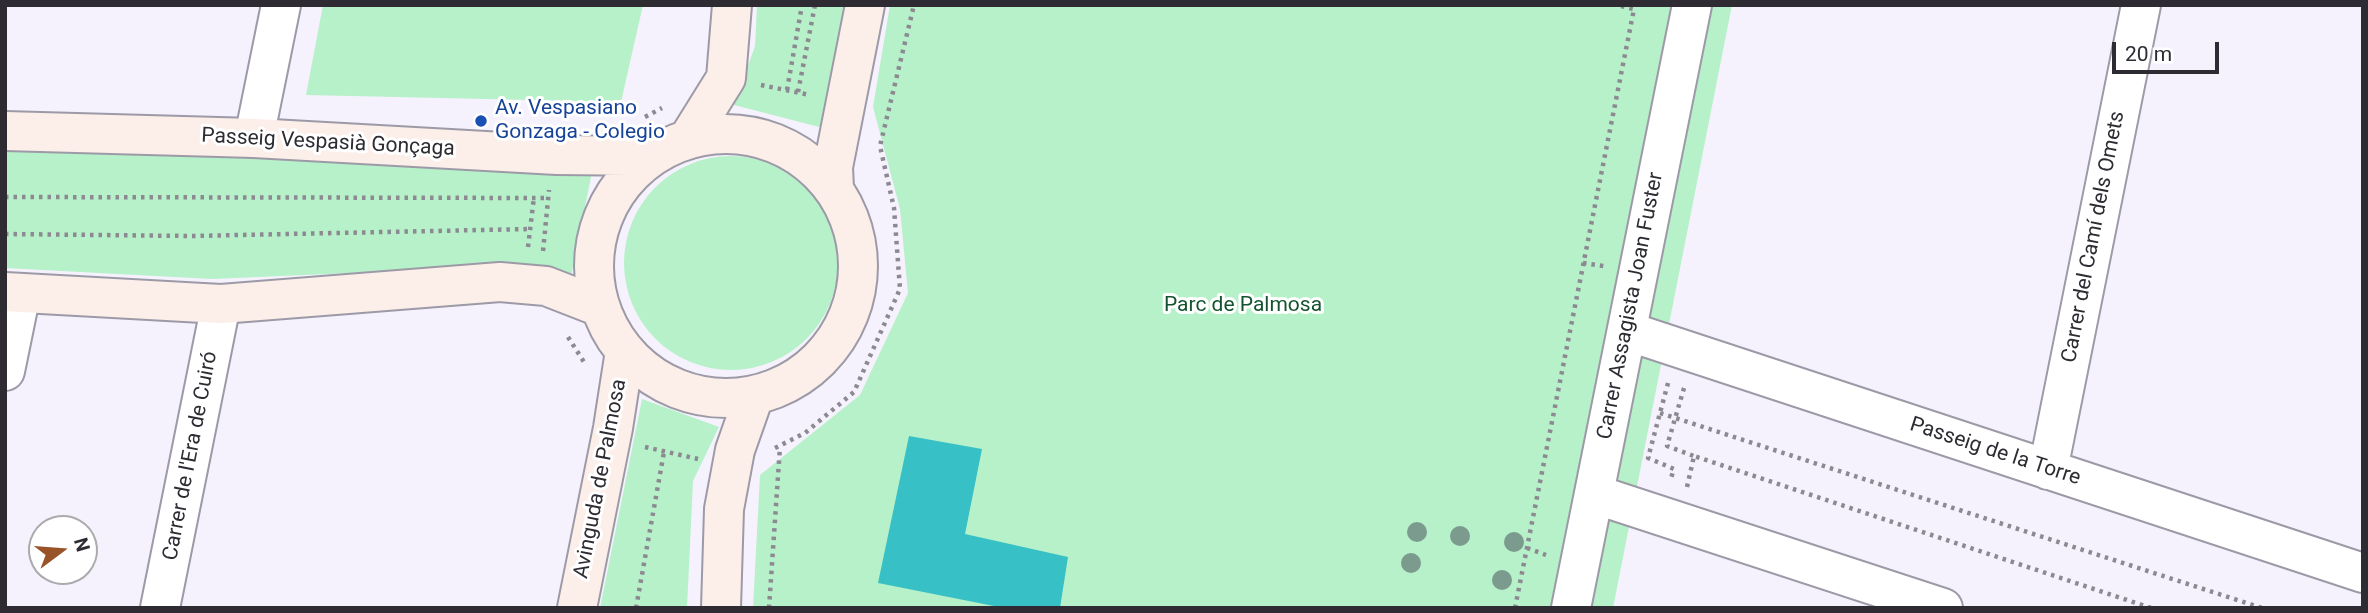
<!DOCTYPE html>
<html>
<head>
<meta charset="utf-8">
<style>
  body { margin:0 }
  #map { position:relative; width:2368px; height:613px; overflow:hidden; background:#f5f2fe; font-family:Roboto,sans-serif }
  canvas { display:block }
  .frame { position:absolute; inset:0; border:7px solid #2e2c32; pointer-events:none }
  .north { position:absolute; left:28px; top:515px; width:70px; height:70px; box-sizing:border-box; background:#fff; border:2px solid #ababad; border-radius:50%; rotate:74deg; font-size:19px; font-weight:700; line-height:28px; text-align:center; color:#2e2c32 }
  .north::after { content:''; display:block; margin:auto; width:24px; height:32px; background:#995329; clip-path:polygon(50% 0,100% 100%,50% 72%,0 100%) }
  .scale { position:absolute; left:2112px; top:42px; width:107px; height:32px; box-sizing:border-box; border:4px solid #2e2c32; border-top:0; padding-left:9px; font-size:21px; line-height:24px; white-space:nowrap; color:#2e2c32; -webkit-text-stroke:5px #fff; paint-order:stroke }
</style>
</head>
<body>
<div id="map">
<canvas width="2368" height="613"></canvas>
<div class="frame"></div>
<div class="north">N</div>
<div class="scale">20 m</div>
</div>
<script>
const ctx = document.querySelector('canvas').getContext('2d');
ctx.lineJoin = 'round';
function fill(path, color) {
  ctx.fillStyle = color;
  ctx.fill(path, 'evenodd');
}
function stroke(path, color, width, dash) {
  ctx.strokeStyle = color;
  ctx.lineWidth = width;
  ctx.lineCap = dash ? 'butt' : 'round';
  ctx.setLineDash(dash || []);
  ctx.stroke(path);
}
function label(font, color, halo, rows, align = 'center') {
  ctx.font = font + ' Roboto,sans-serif';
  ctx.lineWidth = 6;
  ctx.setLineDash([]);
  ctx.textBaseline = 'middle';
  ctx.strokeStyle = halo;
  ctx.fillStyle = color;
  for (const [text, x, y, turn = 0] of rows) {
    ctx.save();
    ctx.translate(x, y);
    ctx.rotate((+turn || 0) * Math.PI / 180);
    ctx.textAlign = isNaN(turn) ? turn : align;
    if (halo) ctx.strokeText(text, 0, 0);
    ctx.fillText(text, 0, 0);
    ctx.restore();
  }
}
const green = new Path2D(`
  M323,5H643L621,102L306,95Z
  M757,5H851L827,129L734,105L755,46Z
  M890,5H1732L1613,608H753L760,475L860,395L908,293L900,209L873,107Z
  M5,146L593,167L571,277L514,266L212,279L5,268Z
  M624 263a107 107 0 1 1 214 0a107 107 0 1 1-214 0Z
  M642,399L719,427L693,481L687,608H600Z`);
const water = new Path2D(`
  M909,436L982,449L965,534L1068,557L1060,608H1004L878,583Z`);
const path = new Path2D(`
  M761,85L810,95
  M787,90L802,5
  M798,92L815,5
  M645,117L662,108
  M5,197L548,198
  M5,234L191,236L530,229
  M528,247L534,197
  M543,251L549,190
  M1583,263L1604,266
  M568,337L584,362
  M1668,383L1648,458L1674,469L1670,481
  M1684,388L1667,446L1694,456
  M1660,413L2262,608
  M645,447L698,459
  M775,448L805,433L854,392L900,289L894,208L880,146L914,5
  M1687,487L1694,456L2151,608
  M1527,548L1546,555
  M636,608L664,452
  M769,608L780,447
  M1515,608L1634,9L1616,5`);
const street = new Path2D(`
  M254,138L281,5
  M1627,331L2363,573
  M5,371L21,293
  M2048,470L2141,5
  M1594,494L1943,608
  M160,608L221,304
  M1571,608L1692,5`);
const secondary = new Path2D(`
  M5,131L254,138L557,155L652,156
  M594 266a132 132 0 1 1 264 0a132 132 0 1 1-264 0Z
  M688,139L726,78L732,5
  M834,189L833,167L865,5
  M5,292L221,304L500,282L546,286L600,307
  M577,608L613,428L625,351
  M721,608L724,509L735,450L754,396`);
const trees = [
  [1417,532],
  [1460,536],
  [1514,542],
  [1411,563],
  [1502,580]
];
const markers = [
  [481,121,7,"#1a4fb4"]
];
const transitNames = [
  ["Av. Vespasiano",495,109],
  ["Gonzaga - Colegio",495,133]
];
const streetNames = [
  ["Passeig Vespasià Gonçaga",328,143,3],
  ["Carrer del Camí dels Omets",2094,237,-79],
  ["Carrer Assagista Joan Fuster",1631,306,-79],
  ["Passeig de la Torre",1995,452,18],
  ["Carrer de l'Era de Cuiró",191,456,-79],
  ["Avinguda de Palmosa",601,479,-79]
];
const parkNames = [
  ["Parc de Palmosa",1243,306]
];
fill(green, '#b7f1c9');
fill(water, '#37c0c6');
stroke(street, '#9d9aa7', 42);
stroke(secondary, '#9d9aa7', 42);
stroke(path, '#8c8992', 4.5, [3.5, 5]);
stroke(street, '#fff', 38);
stroke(secondary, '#fceee9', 38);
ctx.fillStyle = '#7a9b8d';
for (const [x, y] of trees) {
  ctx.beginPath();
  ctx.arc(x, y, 10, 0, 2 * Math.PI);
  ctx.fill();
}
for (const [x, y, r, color] of markers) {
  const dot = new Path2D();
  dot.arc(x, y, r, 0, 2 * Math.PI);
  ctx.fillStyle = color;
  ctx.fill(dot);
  stroke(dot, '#fff', 2.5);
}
label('21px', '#164399', '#fff', transitNames, 'left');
label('21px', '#2e2c32', '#fff', streetNames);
label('21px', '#155330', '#fff', parkNames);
</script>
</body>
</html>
